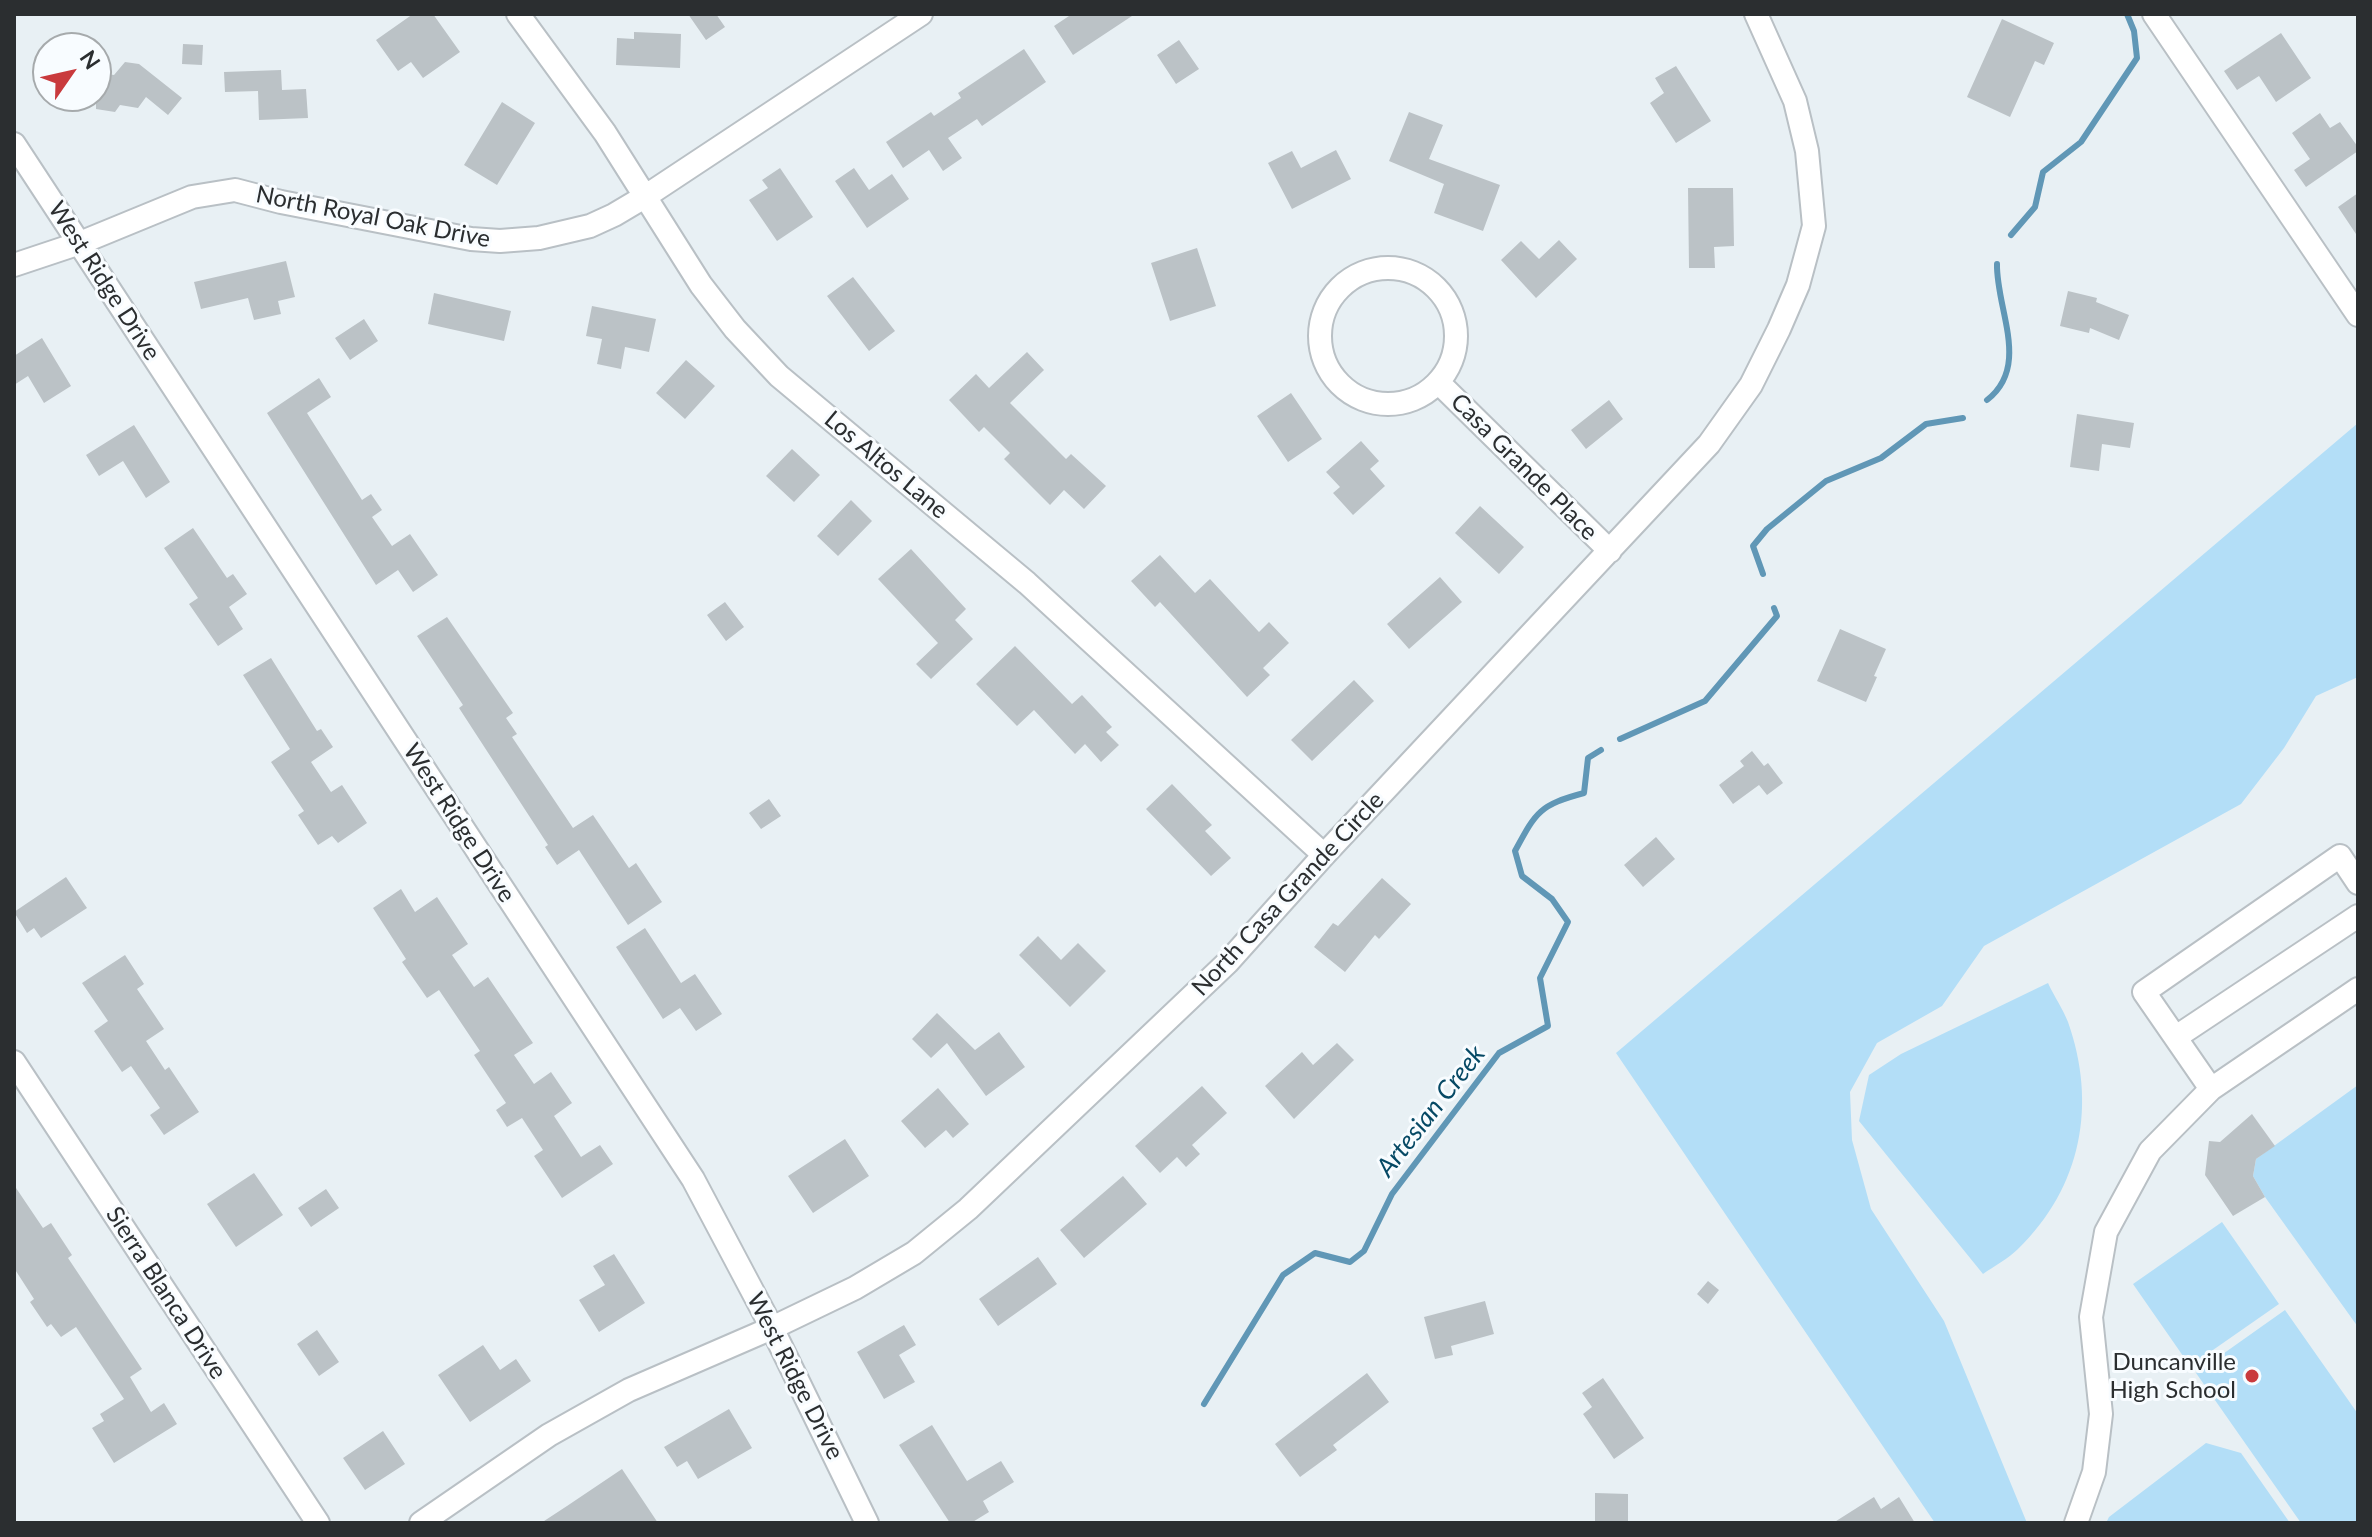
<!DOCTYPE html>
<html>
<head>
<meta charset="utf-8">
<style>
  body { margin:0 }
  #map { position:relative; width:2372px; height:1537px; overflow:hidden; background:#e8f0f4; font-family:Lato,sans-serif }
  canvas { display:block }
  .frame { position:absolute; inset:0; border:16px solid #2b2e30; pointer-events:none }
  .north { position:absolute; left:32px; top:32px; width:80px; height:80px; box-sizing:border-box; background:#f8fcff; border:2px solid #a6aaac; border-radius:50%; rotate:56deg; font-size:22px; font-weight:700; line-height:32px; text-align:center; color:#2b2e30 }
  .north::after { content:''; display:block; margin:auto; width:28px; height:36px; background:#c93a3d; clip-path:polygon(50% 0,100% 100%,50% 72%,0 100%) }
</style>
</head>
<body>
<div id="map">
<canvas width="2372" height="1537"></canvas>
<div class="frame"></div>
<div class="north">N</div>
</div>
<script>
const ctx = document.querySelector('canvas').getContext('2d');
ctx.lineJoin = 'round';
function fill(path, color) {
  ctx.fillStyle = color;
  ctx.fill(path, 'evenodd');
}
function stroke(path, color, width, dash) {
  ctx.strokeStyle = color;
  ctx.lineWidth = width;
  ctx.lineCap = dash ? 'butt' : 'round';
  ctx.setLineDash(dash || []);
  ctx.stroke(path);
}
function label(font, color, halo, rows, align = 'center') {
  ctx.font = font + ' Lato,sans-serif';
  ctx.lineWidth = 6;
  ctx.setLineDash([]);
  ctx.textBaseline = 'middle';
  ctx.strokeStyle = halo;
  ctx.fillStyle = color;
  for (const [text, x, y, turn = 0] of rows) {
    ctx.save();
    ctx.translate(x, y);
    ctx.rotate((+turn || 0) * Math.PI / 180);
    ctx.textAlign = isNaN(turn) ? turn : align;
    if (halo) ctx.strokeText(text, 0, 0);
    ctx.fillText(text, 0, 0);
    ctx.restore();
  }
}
const green = new Path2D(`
  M2358,423V677L2316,696L2284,748L2241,804L1984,946L1942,1006L1877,1043L1850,1092L1852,1140L1871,1209L1944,1321L2027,1523H1935L1616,1053Z
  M2048,983C2054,996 2063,1009 2068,1022C2097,1104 2082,1187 2018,1249C2008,1259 1994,1266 1983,1274L1859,1121L1869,1075L1901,1054Z
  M2358,1085V1327L2265,1197L2253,1176L2256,1159Z
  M2222,1222L2279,1304L2190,1366L2133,1284Z
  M2285,1310L2358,1414V1523H2301L2196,1373Z
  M2206,1443L2241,1453L2290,1523H2106L2109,1517Z`);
const stream = new Path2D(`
  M2011,235L2035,207L2043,172L2081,142L2137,58L2134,31L2127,14
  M1987,400C2031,366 1996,309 1997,264
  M1763,574L1753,546L1767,529L1826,481L1881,458L1926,424L1963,418
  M1620,739L1705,701L1777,616L1774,608
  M1204,1404L1283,1275L1315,1253L1350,1262L1364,1251L1392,1194L1499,1053L1548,1026L1540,978L1568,922L1552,899L1522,876L1515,851C1536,812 1539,805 1584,793L1588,758L1601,750`);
const building = new Path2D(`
  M413,14H433L460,52L423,78L411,62L398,71L376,40Z
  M688,14H716L725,27L706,40Z
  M1072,14H1135L1073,55L1054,26Z
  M2002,19L2054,43L2044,65L2035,61L2010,117L1967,97Z
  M634,32L681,34L680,68L616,65L617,38L634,39Z
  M2281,33L2311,78L2276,102L2259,76L2237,90L2224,71Z
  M1179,40L1199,69L1176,84L1157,55Z
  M183,44L203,45L202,65L182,64Z
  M1024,49L1046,82L982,126L977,119L948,138L962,158L943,171L929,150L903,168L886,142L931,112L934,116L961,98L958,93Z
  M125,62L139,64L182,98L168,115L146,97L138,108L120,105L115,112L96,109V72L114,75Z
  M1676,66L1711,121L1676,143L1650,103L1664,93L1655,78Z
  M281,70L282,90L306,89L308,118L259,120L258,91L225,92L224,72Z
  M502,102L535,123L497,185L464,165Z
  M1409,112L1443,125L1429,159L1500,185L1483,231L1434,213L1444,184L1389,161Z
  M2320,113L2330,128L2340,122L2358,147V151L2306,187L2294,170L2310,159L2292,133Z
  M1336,150L1351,179L1292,209L1268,163L1292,151L1301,168Z
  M780,168L813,217L777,241L749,200L768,188L762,180Z
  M854,168L869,190L892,174L909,199L867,228L835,181Z
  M1688,188H1733L1734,246L1714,247L1715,268H1689Z
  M2358,193V237L2338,207Z
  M1559,240L1577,259L1536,298L1501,260L1521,241L1539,259Z
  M1197,248L1216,306L1170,321L1151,263Z
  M286,261L295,297L278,301L281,314L254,320L248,298L201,309L194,282Z
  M853,277L895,331L869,351L827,296Z
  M2068,291L2097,298L2096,302L2129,315L2119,340L2090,328L2089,333L2060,326Z
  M434,293L511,311L504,341L428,324Z
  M592,306L656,319L649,352L625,347L621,369L597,364L602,339L586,336Z
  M364,319L378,341L350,360L335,338Z
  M42,338L71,386L44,403L28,376L14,385V356Z
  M1027,352L1044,370L1010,403L1066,459L1071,454L1106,486L1084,509L1064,490L1050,505L1004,459L1010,453L984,427L979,432L949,400L976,374L989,388Z
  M686,360L715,386L685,419L656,393Z
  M319,378L331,397L307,413L362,500L371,494L382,510L372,517L392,546L410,534L438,575L413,592L398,570L376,585L267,413Z
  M1291,393L1322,439L1288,462L1257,416Z
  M1609,400L1623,419L1586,449L1571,430Z
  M2077,414L2134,423L2130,448L2102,444L2099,471L2070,467Z
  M134,425L170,482L146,498L123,461L99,476L86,455Z
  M1361,441L1379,461L1370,469L1385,486L1353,515L1333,493L1340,487L1326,472Z
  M792,449L820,475L794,502L766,476Z
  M851,500L872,521L838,556L817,536Z
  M1480,506L1524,547L1499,574L1455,533Z
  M193,528L227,578L233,574L247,594L229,607L243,629L218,646L189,604L198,598L164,548Z
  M911,549L966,609L955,620L973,639L931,679L916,664L938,643L878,579Z
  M1160,555L1195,593L1210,579L1259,632L1269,622L1289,643L1263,668L1270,675L1247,697L1160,602L1155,607L1131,581Z
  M1440,577L1462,602L1409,649L1387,624Z
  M725,602L744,627L726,641L707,615Z
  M447,617L513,713L506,718L517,734L512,737L573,828L593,815L629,868L636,863L662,902L628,925L579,850L557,865L545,847L548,845L459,708L463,705L417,636Z
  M1840,629L1886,649L1874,676L1877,677L1866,702L1817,681Z
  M1015,646L1072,704L1082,695L1112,727L1106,732L1119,745L1101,762L1085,744L1075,754L1034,710L1017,726L976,684Z
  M271,658L317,731L321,729L333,747L311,762L331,792L342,785L367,823L338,843L332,836L318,845L298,815L304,811L271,762L290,749L243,675Z
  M1354,680L1374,701L1312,761L1291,740Z
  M1752,751L1764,766L1768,763L1783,783L1767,795L1759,785L1733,804L1719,785L1744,766L1740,761Z
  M1172,784L1212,825L1205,831L1231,858L1211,876L1146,809Z
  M769,799L781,816L761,829L749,813Z
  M1656,837L1675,859L1643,887L1624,865Z
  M66,877L87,908L41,938L34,928L27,933L14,912Z
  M1382,878L1411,904L1379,939L1375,935L1345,972L1314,947L1333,923L1338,926Z
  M401,889L415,912L437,897L468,944L452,955L474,987L488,977L533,1043L514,1055L534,1084L551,1072L572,1103L554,1116L581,1157L600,1145L613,1164L562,1198L534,1156L543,1150L522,1118L507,1127L496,1110L506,1103L474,1055L480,1051L439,990L427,998L402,962L406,959L373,908Z
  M645,928L681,983L695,974L722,1014L696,1031L680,1008L663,1019L616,947Z
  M1038,936L1061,960L1078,943L1106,971L1070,1007L1019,955Z
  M125,955L144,984L137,989L164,1029L146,1041L165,1070L169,1067L199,1112L164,1135L150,1115L160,1108L131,1066L122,1072L94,1031L108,1021L82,983Z
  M937,1013L975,1050L999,1032L1025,1067L986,1096L947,1043L931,1058L912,1039Z
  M1337,1043L1354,1060L1294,1119L1265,1086L1302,1052L1313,1065Z
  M1202,1086L1227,1113L1192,1145L1200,1154L1186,1167L1177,1157L1160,1173L1135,1146Z
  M938,1088L969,1124L953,1138L946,1130L925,1148L901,1121Z
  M2252,1114L2275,1146L2256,1159L2253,1176L2265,1197L2233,1216L2205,1175L2209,1141L2220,1142Z
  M845,1139L869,1176L813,1213L788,1176Z
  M254,1173L283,1215L236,1247L207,1204Z
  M1123,1176L1147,1204L1084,1258L1060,1230Z
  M14,1185L43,1228L51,1223L72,1255L68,1258L142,1369L130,1377L151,1412L164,1403L177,1424L114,1463L92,1428L104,1421L100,1414L124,1399L76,1327L61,1337L51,1324L47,1327L30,1302L34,1299L14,1268Z
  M326,1189L339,1208L311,1227L298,1208Z
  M614,1254L645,1303L599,1332L579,1300L605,1285L593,1266Z
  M1038,1257L1057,1284L998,1326L979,1299Z
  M1708,1281L1719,1290L1708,1304L1697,1294Z
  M1485,1301L1494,1334L1451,1346L1453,1355L1435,1359L1424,1317Z
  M904,1325L916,1345L899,1355L915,1382L884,1399L857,1352Z
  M317,1330L339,1362L319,1376L297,1344Z
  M483,1345L500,1370L516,1359L531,1381L470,1422L438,1375Z
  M1367,1373L1389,1402L1333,1445L1337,1450L1300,1477L1275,1444Z
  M1603,1378L1644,1438L1614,1459L1583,1414L1592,1407L1582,1393Z
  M729,1409L752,1448L698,1479L687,1461L677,1467L664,1447Z
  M932,1425L967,1481L1001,1461L1014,1482L983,1501L989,1512L971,1523H950L899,1445Z
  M383,1431L405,1464L365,1490L343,1458Z
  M622,1469L658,1523H541L567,1506Z
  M1595,1493L1628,1494V1523H1595Z
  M1874,1497L1881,1509L1899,1497L1915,1523H1833Z`);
const minor = new Path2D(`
  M518,14L605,133L701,285L735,329L779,376L1027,583L1324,855
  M2154,14L2358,315
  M14,144L693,1179L772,1328L867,1523
  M14,265L80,243L192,197L235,190L281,202L471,239L500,241L539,238L590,226L614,215L646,196L921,14
  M1320 336a68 68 0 1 1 136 0a68 68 0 1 1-136 0Z
  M1439,383L1610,551
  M2176,1037L2358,916
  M14,1062L318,1523
  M2211,1089L2144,992L2340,856L2358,883
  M421,1523L549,1435L629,1390L772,1328L855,1288L914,1253L968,1209L1228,962L1324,855L1709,444L1751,385L1779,329L1798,285L1814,226L1807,151L1795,101L1756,14
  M2076,1523L2094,1472L2101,1414L2091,1317L2106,1232L2150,1151L2211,1089L2358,989`);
const markers = [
  [2252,1376,8,"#c93a3d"]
];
const streetNames = [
  ["North Royal Oak Drive",373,217,11],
  ["West Ridge Drive",104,281,57],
  ["Los Altos Lane",886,465,40],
  ["Casa Grande Place",1524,467,45],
  ["West Ridge Drive",459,823,57],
  ["North Casa Grande Circle",1288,894,-47],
  ["Sierra Blanca Drive",166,1293,57],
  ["West Ridge Drive",795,1376,63]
];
const poiNames = [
  ["Duncanville",2236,1362],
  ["High School",2236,1390]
];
const waterNames = [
  ["Artesian Creek",1431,1111,-52]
];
fill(green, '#b3def7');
stroke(stream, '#6097b6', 6);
fill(building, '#bbc2c6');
stroke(minor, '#b9c0c5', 26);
stroke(minor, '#fff', 22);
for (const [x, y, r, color] of markers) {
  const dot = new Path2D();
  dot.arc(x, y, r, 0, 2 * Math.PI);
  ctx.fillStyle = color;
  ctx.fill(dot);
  stroke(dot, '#f8fcff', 3);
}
label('24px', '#2b2e30', '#f8fcff', streetNames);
label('24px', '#2b2e30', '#f8fcff', poiNames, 'right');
label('italic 26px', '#064965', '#f8fcff', waterNames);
</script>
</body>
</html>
